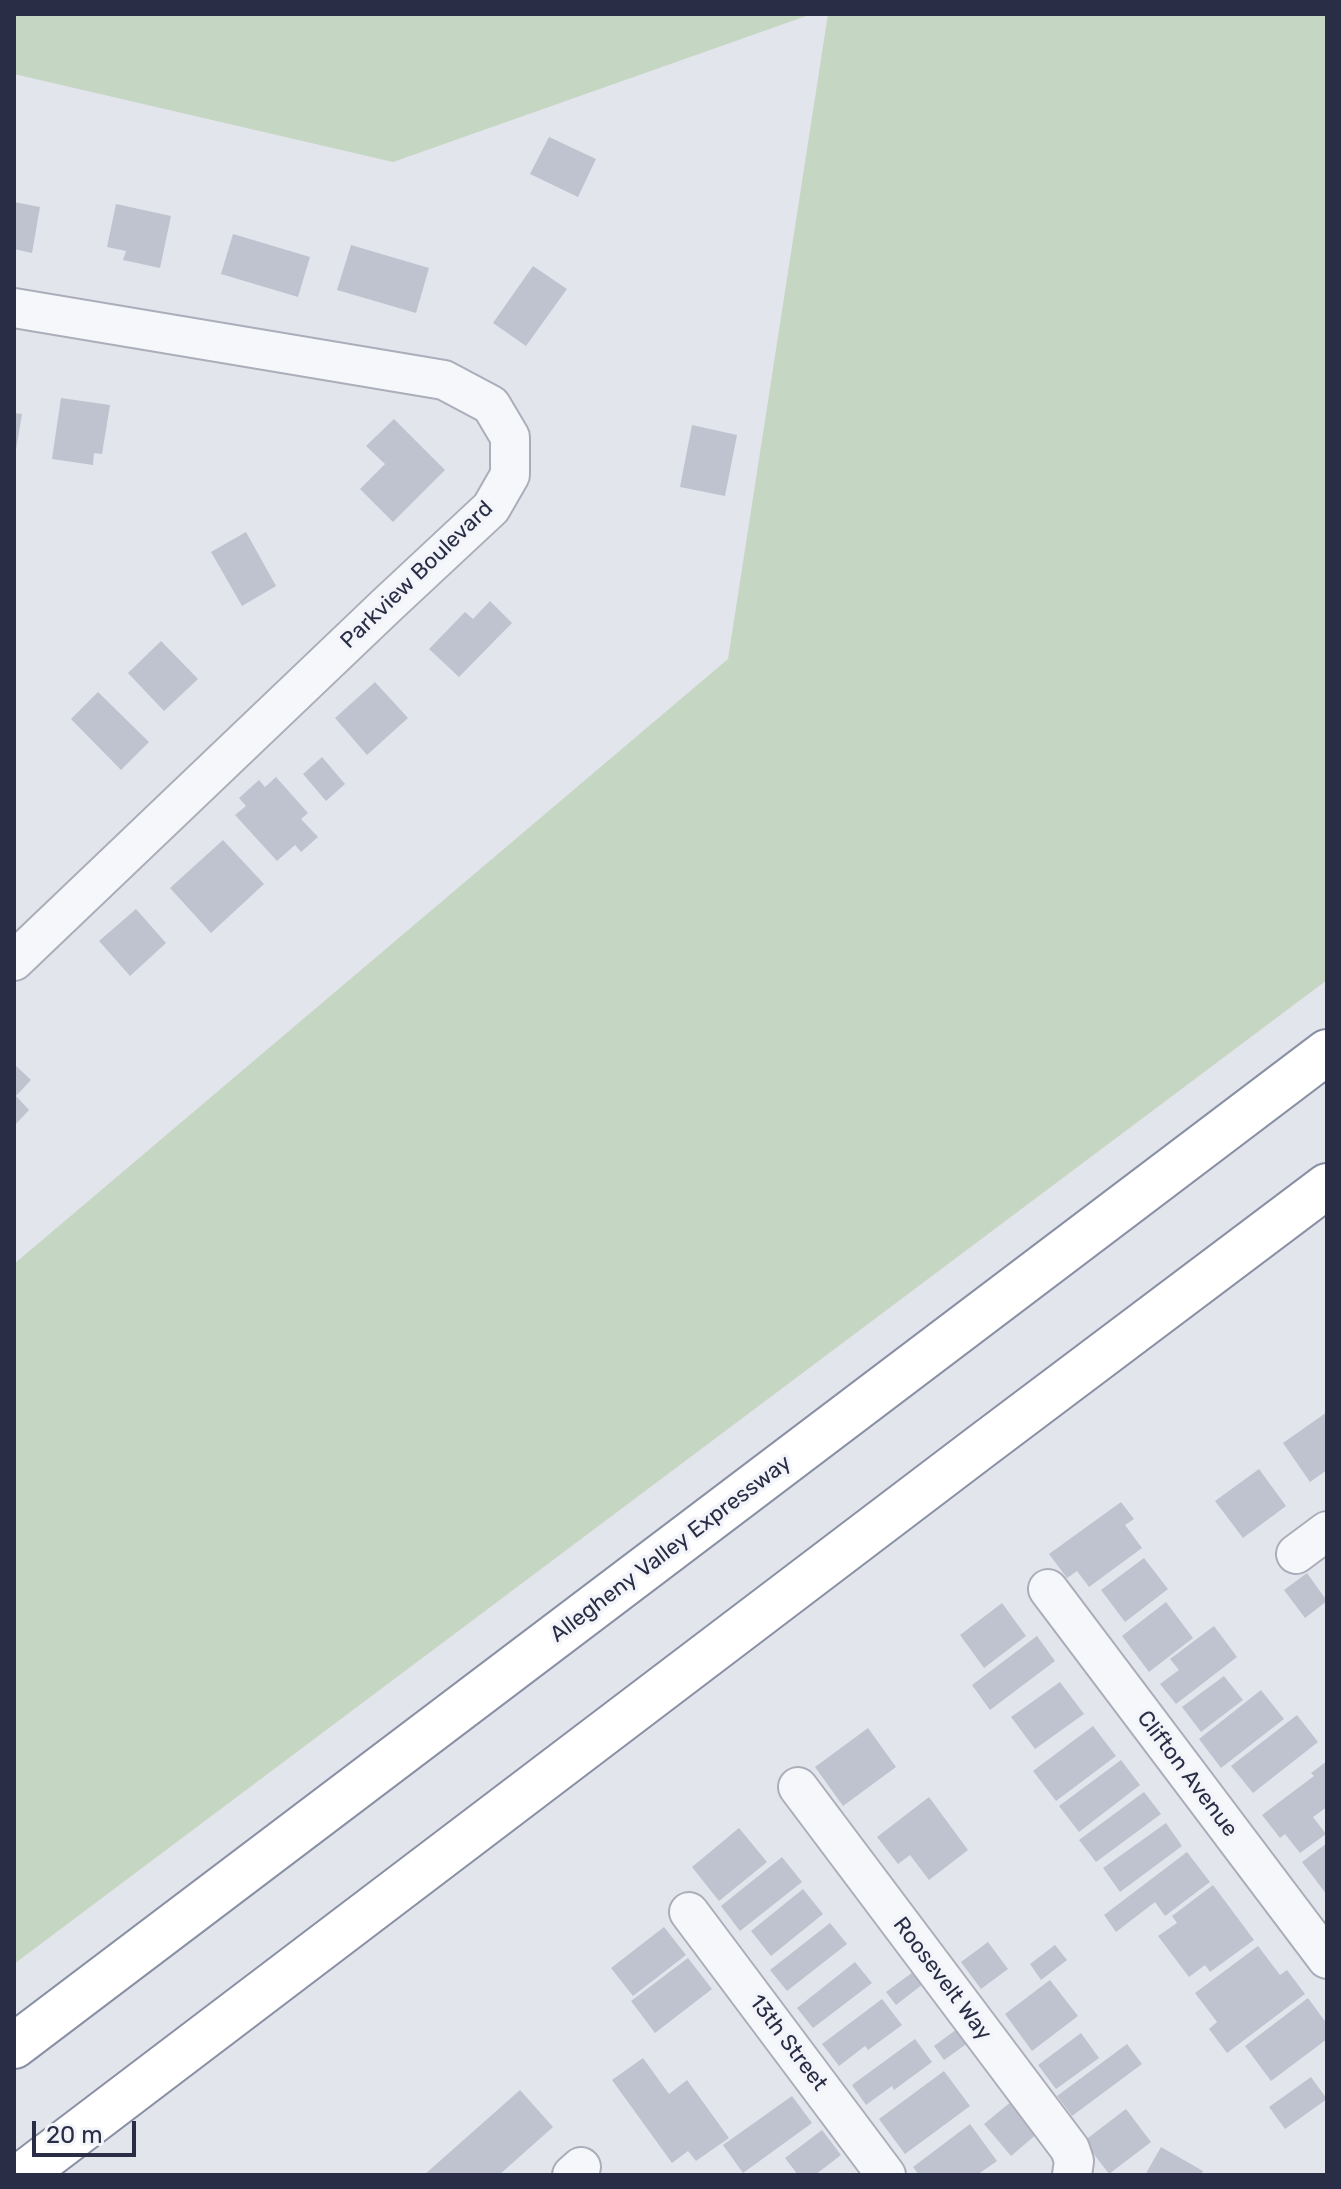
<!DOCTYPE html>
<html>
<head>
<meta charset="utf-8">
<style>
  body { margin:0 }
  #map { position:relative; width:1341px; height:2189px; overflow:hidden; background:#e3e5ec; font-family:Rubik,sans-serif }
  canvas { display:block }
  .frame { position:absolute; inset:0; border:16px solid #292e46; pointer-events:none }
  .scale { position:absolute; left:32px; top:2121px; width:104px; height:36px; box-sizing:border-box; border:4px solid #292e46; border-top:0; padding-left:10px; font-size:24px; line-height:28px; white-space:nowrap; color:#292e46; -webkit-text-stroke:6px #f3f4f9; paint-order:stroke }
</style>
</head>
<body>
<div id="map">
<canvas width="1341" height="2189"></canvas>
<div class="frame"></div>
<div class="scale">20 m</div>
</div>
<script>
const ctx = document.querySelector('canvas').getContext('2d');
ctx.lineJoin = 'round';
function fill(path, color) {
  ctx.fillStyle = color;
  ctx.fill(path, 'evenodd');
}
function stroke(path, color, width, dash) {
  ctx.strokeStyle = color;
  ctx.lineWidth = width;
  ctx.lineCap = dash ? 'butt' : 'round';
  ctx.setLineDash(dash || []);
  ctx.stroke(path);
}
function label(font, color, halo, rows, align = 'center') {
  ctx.font = font + ' Rubik,sans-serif';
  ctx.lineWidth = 7;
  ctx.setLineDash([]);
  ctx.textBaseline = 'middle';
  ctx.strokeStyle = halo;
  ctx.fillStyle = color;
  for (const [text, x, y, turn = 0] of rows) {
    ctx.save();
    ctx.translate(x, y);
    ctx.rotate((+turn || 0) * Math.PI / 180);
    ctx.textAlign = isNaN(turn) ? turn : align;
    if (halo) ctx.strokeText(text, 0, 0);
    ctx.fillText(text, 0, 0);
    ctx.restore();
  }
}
const green = new Path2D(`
  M14,14H812L393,162L14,74Z
  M828,14H1327V980L14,1964V1264L728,659Z`);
const building = new Path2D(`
  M549,137L596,159L578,197L530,174Z
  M14,202L40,207L32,253L14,249Z
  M116,204L171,216L160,268L123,260L126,251L107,247Z
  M233,234L310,257L298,297L221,274Z
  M351,245L429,268L416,313L337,290Z
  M533,266L567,289L526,346L493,323Z
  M61,398L110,405L102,454L94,453L93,465L52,459Z
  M14,413L22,414L16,449H14Z
  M394,419L445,470L393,522L360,489L385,464L366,446Z
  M692,425L737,435L725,496L680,487Z
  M246,532L276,586L242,606L211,552Z
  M490,601L512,623L459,677L429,649L465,612L473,619Z
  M161,641L198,679L164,711L128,673Z
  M375,682L408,718L367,755L335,718Z
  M98,692L149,742L121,770L71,719Z
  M322,757L345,784L326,801L303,774Z
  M276,777L308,813L301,819L318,837L301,852L295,845L277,861L235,815L246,806L239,798L259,780L265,787Z
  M223,840L264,884L211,933L170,888Z
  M136,909L166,943L130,976L99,941Z
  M14,1064L31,1080L16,1096L29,1110L14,1126Z
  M1327,1412V1470L1310,1482L1283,1443Z
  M1259,1469L1286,1506L1243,1538L1215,1501Z
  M1121,1502L1134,1519L1125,1525L1142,1548L1089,1587L1077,1571L1067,1578L1049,1554Z
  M1144,1558L1168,1589L1125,1622L1101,1590Z
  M1307,1573L1327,1601L1305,1618L1284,1590Z
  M1166,1602L1193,1638L1149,1672L1122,1636Z
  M1002,1603L1026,1636L984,1668L960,1635Z
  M1214,1626L1237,1657L1176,1704L1160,1684L1179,1670L1170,1659Z
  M1037,1636L1055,1661L990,1710L972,1685Z
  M1224,1676L1243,1700L1201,1732L1182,1707Z
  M1060,1682L1084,1714L1035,1749L1011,1717Z
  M1261,1690L1284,1719L1221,1768L1199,1739Z
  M1297,1715L1318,1742L1253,1793L1231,1766Z
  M1093,1726L1116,1756L1056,1801L1033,1771Z
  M868,1728L896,1767L843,1806L815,1767Z
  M1121,1760L1140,1785L1079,1832L1059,1806Z
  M1327,1761V1807L1313,1817L1326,1834L1300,1853L1285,1834L1280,1838L1262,1815L1314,1776L1311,1773Z
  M1144,1792L1161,1814L1096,1862L1079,1840Z
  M929,1797L968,1850L929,1880L910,1855L898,1864L877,1837Z
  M1166,1823L1182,1846L1120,1892L1103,1868Z
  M739,1828L767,1862L719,1901L692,1867Z
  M1327,1843V1895L1302,1862Z
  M1187,1852L1210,1882L1165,1916L1155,1902L1116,1932L1104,1915Z
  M782,1857L802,1882L740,1931L721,1906Z
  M1213,1885L1254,1940L1210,1972L1205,1965L1189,1977L1158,1936L1177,1923L1172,1916Z
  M803,1889L823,1914L771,1956L751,1931Z
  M830,1923L847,1944L787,1991L770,1970Z
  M664,1927L686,1955L633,1996L611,1968Z
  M988,1942L1008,1969L981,1989L961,1962Z
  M1055,1945L1067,1960L1041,1980L1030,1964Z
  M1258,1946L1280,1975L1287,1970L1305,1994L1227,2053L1209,2029L1217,2022L1195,1993Z
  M688,1958L712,1989L655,2033L631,2001Z
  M855,1962L872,1983L813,2028L797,2008Z
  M913,1972L923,1984L896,2005L886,1992Z
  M1050,1980L1078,2016L1032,2051L1005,2014Z
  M1308,1998L1327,2024V2039L1271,2081L1245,2046Z
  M882,1999L902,2025L868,2050L865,2046L839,2066L822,2044Z
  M957,2029L968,2043L944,2060L934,2046Z
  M1081,2033L1099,2058L1056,2089L1038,2065Z
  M915,2039L932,2062L894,2090L892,2086L866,2105L852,2085Z
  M1127,2044L1142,2064L1072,2116L1057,2096Z
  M643,2058L669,2094L687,2080L729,2138L696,2161L688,2151L672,2163L612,2080Z
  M944,2071L970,2106L905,2154L879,2119Z
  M1311,2077L1327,2099L1285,2129L1269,2107Z
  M520,2090L553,2127L499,2175H424Z
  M792,2096L812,2123L743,2173L723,2145Z
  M1012,2101L1038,2133L1011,2156L984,2124Z
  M1126,2109L1151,2142L1109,2174L1084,2141Z
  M970,2124L997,2161L977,2175H919L913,2167Z
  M822,2130L841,2155L815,2175H798L785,2158Z
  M1161,2147L1203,2171L1201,2175H1145Z`);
const minor = new Path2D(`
  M14,308L444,380L491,405L510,437V475L491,508L387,605L14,961
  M1296,1554L1327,1531
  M1048,1589L1327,1959
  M798,1787L1070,2149L1074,2161L1072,2175
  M689,1912L886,2175
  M572,2175L581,2167`);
const highway = new Path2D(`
  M14,2046L1327,1052
  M22,2175L979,1448L1327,1186`);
const streetNames = [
  ["Parkview Boulevard",417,575,-44],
  ["Allegheny Valley Expressway",671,1549,-37],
  ["Clifton Avenue",1187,1774,53],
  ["Roosevelt Way",942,1979,53],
  ["13th Street",788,2043,53]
];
fill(green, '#c5d6c3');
fill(building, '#bfc3cf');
stroke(minor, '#abaeba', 42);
stroke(highway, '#898fa4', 48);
stroke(minor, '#f6f7fa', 38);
stroke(highway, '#fff', 44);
label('22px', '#292e46', '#f3f4f9', streetNames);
</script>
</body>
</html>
